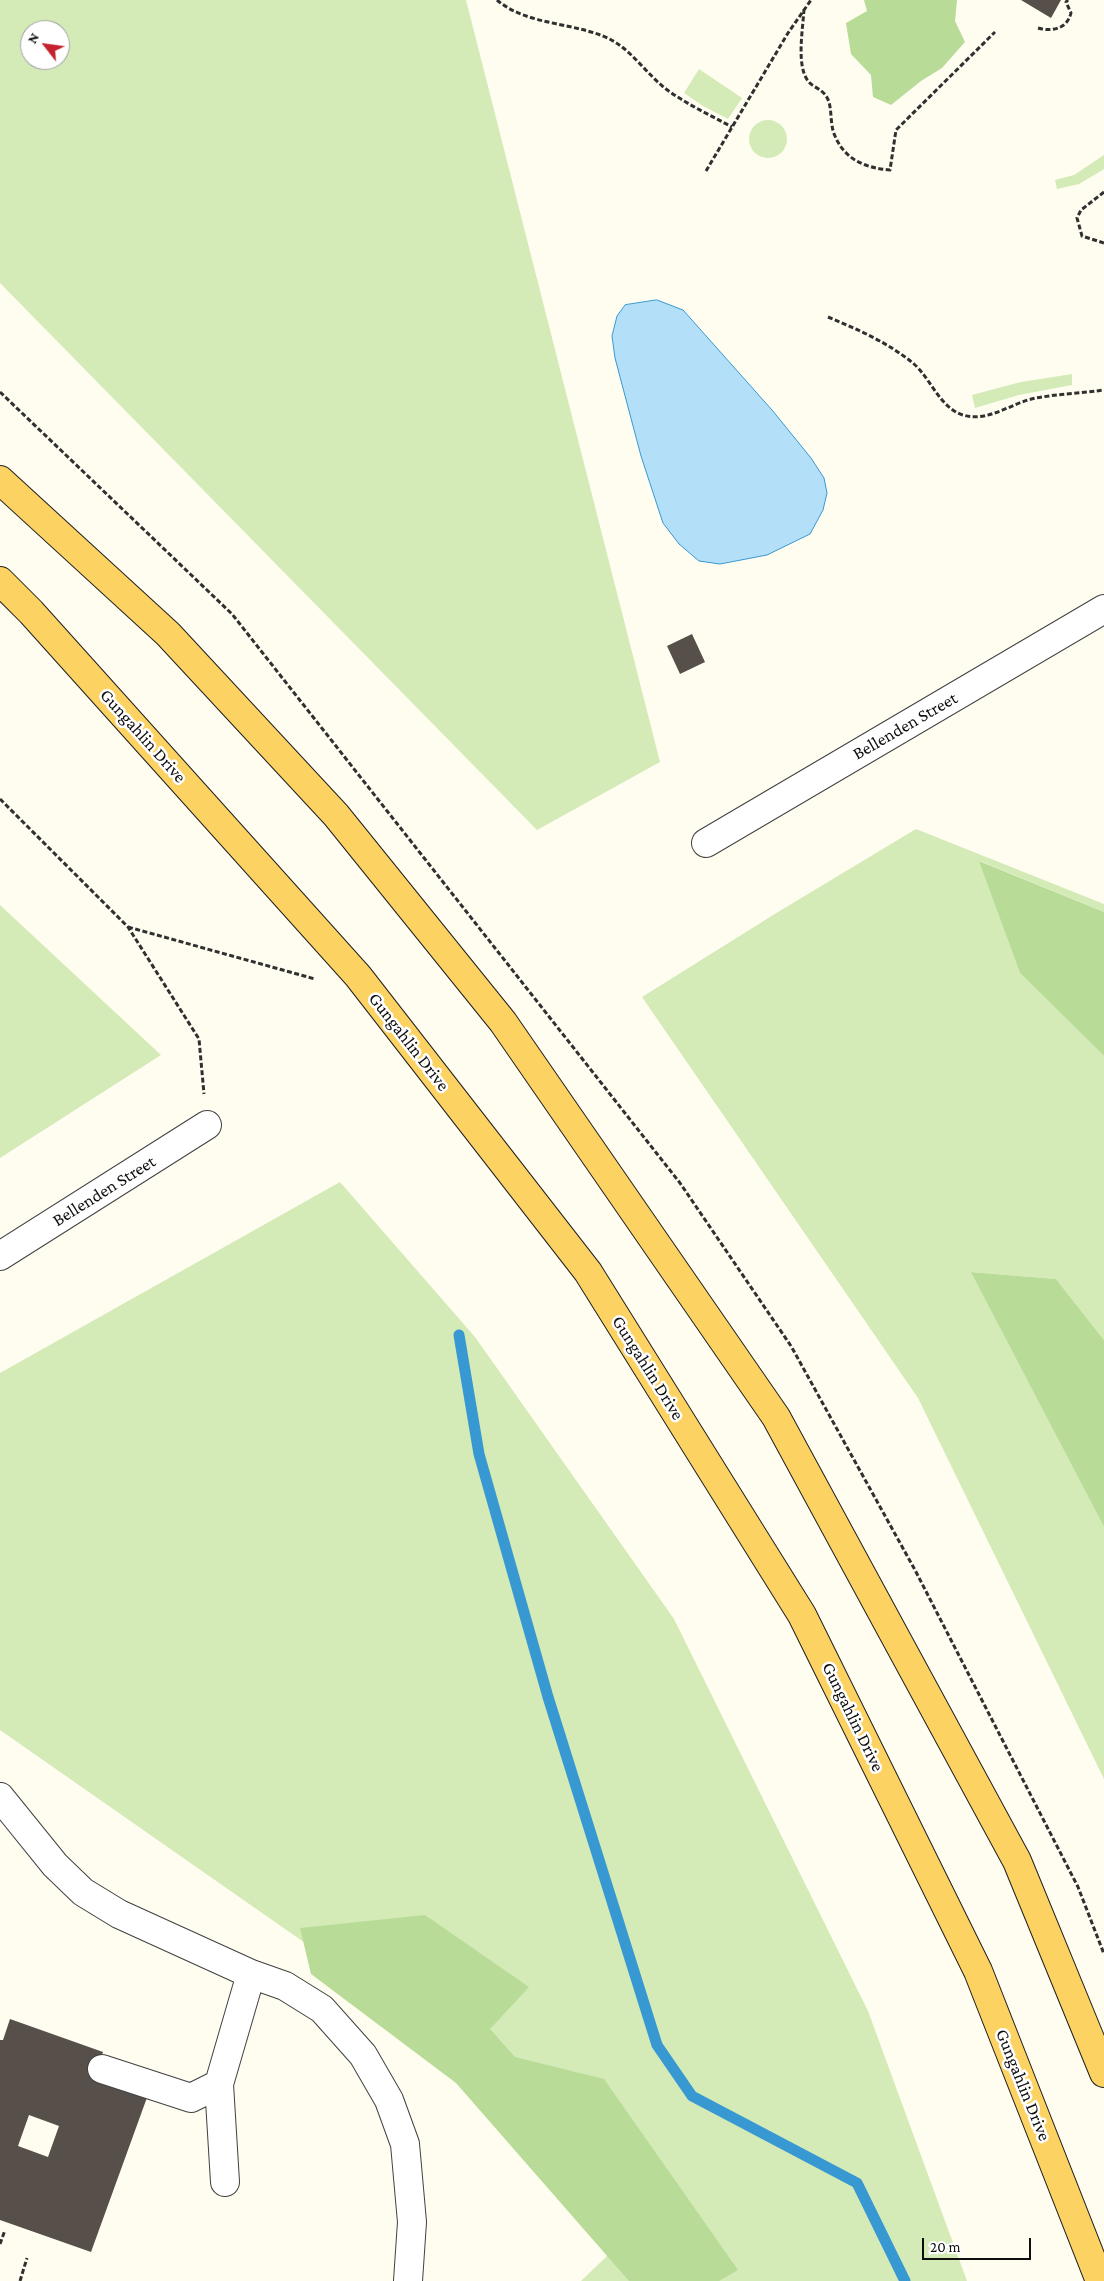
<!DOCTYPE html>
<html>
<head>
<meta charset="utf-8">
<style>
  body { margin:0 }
  #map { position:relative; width:1104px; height:2281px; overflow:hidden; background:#fffcf0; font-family:"Crimson Pro",serif }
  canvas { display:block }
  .north { position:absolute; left:20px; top:20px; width:50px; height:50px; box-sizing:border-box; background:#fff; border:1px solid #9f9f9f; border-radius:50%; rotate:300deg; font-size:14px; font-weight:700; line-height:20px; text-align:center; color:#0e0e0e }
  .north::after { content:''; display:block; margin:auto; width:18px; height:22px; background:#c3222e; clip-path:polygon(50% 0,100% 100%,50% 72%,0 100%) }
  .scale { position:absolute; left:922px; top:2238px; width:109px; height:22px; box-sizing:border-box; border:2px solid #0e0e0e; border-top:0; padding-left:6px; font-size:15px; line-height:18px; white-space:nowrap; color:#0e0e0e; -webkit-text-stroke:4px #fff; paint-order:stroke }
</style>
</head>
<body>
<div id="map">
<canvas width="1104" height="2281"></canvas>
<div class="north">N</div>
<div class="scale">20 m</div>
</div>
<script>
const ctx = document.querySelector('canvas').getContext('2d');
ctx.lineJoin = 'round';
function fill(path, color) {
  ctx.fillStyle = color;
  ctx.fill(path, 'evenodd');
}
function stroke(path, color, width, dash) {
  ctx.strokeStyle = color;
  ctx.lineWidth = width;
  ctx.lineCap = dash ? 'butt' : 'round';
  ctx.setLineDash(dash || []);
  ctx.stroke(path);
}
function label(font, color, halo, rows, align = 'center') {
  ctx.font = font + ' "Crimson Pro",serif';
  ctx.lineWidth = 5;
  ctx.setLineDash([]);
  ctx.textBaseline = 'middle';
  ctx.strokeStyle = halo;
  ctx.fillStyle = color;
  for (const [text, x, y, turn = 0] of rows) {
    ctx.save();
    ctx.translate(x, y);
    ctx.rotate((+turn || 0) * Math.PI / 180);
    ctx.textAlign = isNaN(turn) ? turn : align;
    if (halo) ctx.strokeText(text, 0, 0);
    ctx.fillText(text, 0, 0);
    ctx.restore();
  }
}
const green = new Path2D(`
  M0,0H466L660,762L537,830L0,283ZM30,30H60V60H30Z
  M699,69L742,98L728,119L703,106L684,93Z
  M749 139a19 19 0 1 1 38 0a19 19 0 1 1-38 0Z
  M1104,155V169L1101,171L1079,184L1057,189L1055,180L1074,175Z
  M1072,374V385L1019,395L975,408L972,395L1021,382Z
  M916,829L1104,904V912L980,861L1020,973L1104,1056V1340L1056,1279L972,1272L1104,1527V1779L918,1398L642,997L778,912Z
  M0,905L161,1055L0,1158Z
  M340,1182L475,1337L674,1619L868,2011L967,2281H581L632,2232L507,2084L0,1730V1373Z`);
const forest = new Path2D(`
  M864,0H957L955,21L965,42L942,68L921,81L891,105L873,97L871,75L851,54L846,23L867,11Z
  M979,861L1104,912V1056L1020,973Z
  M971,1272L1056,1279L1104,1340V1527Z
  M425,1915L529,1987L490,2029L515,2057L604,2079L738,2270L719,2281H629L456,2083L311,1974L300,1928Z`);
const water = new Path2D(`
  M657,300L683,310L772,410L811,458L824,478L827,493L823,510L810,534L767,555L720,564L699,561L679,544L663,523L641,456L615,358L612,336L617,316L625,305Z`);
const stream = new Path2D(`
  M459,1335L479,1454L548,1697L657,2045L692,2096L857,2183L905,2281`);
const building = new Path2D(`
  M1021,0H1061L1051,18Z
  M692,634L705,662L680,674L667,646Z
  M10,2019L103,2052L96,2072L149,2092L91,2252L0,2220V2040H3ZM29,2115L59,2126L48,2157L18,2146Z`);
const path = new Path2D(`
  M497,0C528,27 582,22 615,42C634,54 648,75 666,89C686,104 710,115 732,127
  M804,9C803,29 796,65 808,81C814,89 824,88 829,102C832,113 830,125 835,136C845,160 866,168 890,170L896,130L995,32
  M1038,28C1052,32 1067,29 1071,13L1066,2L1068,0
  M706,171L788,33L811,0
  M1104,192L1081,210L1077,218L1082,236L1104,243
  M828,317C857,329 889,343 914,364C931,379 940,408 963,415C988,423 1013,402 1036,398C1058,394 1082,393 1104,390
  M0,392L232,614L680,1183L791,1346L915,1570L1078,1887L1104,1954
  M0,799L128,927L199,1039L204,1094
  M128,927L315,979
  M0,2244L5,2230
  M20,2281L27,2258`);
const minor = new Path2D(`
  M706,843L1104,609
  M0,1256L207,1125
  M0,1797L55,1865L83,1892L119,1914L251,1974L285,1986L322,2009L363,2055L389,2100L405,2144L412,2222L408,2281
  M102,2069L191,2098L219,2084
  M225,2182L219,2084L251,1974`);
const major = new Path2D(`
  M0,480L168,634L336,815L503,1022L776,1417L1017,1861L1104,2073
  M0,581L31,612L358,976L588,1272L802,1615L978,1971L1100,2281`);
const streetNames = [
  ["Bellenden Street",905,726,-30],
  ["Gungahlin Drive",143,736,48],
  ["Gungahlin Drive",409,1042,52],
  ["Bellenden Street",104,1191,-32],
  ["Gungahlin Drive",648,1368,58],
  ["Gungahlin Drive",853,1717,64],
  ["Gungahlin Drive",1023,2085,68]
];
fill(green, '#d4ebb8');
fill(forest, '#b8dc97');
fill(water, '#b3e0f8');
stroke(water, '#3898d1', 1);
stroke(stream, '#3898d1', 11);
fill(building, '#574f4a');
stroke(minor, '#414141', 30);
stroke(major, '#1f1f1f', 30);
stroke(path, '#303030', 3, [5, 2.5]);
stroke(minor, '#fff', 28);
stroke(major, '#fcd363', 28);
label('18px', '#0e0e0e', '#fff', streetNames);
</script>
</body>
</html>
